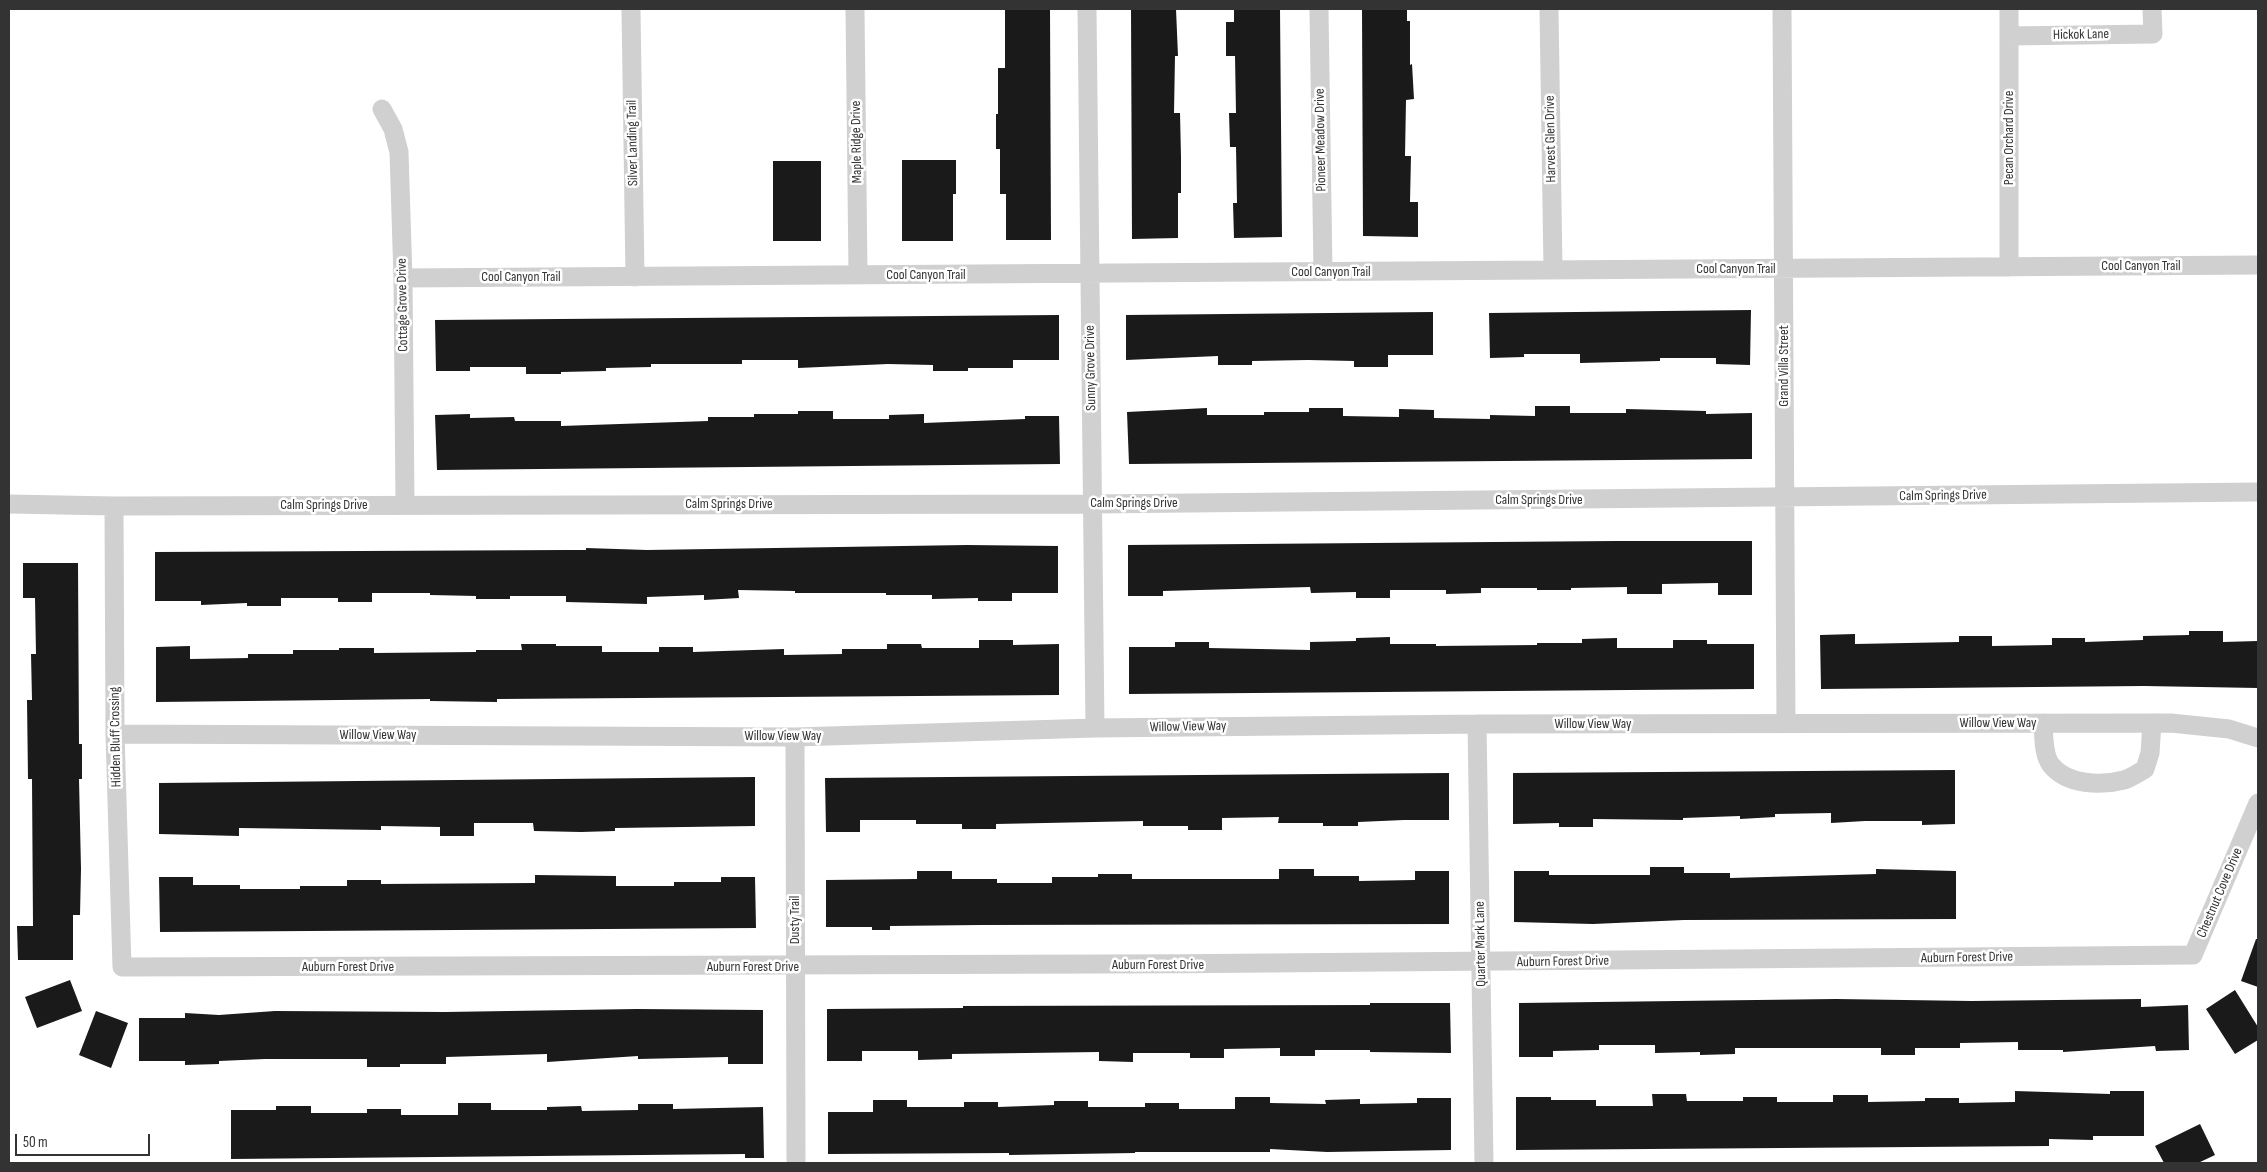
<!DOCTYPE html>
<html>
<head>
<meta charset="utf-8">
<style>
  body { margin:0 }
  #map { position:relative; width:2267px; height:1172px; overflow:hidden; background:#fff; font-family:"Sofia Sans Condensed",sans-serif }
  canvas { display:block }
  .frame { position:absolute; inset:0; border:10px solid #333; pointer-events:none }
  .scale { position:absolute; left:15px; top:1134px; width:135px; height:22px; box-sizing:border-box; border:2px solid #333; border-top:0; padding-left:6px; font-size:15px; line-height:18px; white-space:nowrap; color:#333; -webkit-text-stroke:4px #fff; paint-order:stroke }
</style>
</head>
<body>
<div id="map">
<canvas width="2267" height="1172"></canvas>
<div class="frame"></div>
<div class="scale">50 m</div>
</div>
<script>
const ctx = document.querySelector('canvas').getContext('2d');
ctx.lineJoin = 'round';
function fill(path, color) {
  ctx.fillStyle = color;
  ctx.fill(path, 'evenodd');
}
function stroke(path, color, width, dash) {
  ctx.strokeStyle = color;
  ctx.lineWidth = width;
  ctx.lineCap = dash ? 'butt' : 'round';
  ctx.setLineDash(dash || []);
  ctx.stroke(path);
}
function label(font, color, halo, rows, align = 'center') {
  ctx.font = font + ' "Sofia Sans Condensed",sans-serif';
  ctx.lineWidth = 5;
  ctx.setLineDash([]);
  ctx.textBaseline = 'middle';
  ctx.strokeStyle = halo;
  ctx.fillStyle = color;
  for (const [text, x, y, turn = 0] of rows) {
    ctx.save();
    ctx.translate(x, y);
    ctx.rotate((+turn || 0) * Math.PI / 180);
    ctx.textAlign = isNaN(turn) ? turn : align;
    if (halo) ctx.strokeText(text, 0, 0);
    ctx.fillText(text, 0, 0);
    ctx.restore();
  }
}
const building = new Path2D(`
  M1005,9H1050L1051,240H1006V194H1000V149H996V114H998V68H1005Z
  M1131,9H1176L1178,56H1175L1174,113H1180L1181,157V193H1178V238L1132,239Z
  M1234,9H1280L1282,237L1234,238L1233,203H1237L1236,147H1230L1229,113H1236L1235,56H1226V22H1234Z
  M1362,9H1407V21H1410V65L1412,64L1414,99L1406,100L1405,156H1411L1410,202H1418V237L1363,236Z
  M902,160H956V194H953V241H902Z
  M773,161H821V241H773Z
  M1751,310L1750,365L1716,364V358H1660V361L1580,363V354H1524V357L1490,358L1489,313Z
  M1433,312V355H1388V367H1354V361L1308,360L1252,361V365H1218V356L1126,360V315Z
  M1059,315V360H1013V368H968V371H933V365L888,364L798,368V360H742V364H651V367L606,368V371L561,372V374H526V367H470V371H436L435,320Z
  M1535,406H1570V413H1626V409L1706,411V414L1752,413V459L1129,464L1127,412L1207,408V415H1264V412H1309V408H1343V416L1399,417V409L1434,410V418L1490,419V415L1535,416Z
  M798,411H833V419H889V415L924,414V423L1025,419V416H1059L1060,464L437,470L435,415L470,414V418L514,417L515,421H561V426L708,421V417H754V414H798Z
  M1616,541H1752V595H1718V583L1662,584V594H1627V587L1571,588V590H1537V588H1481V593L1446,594V590H1390V598H1356V592L1311,593L1310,587L1163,591V596H1128V545Z
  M967,545L1058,546V593H1012V601H978V598L932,599V595H886V593H795V591L738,590L739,598L704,600V595L647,597V604L566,602V596H510V599H476V596L430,595V593H372V602H338V598H281V606H247V603L201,605V601H155V552L567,550H586V548L647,550Z
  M23,563H78L79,744H82V779H79L81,869L80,915H73V960H18L17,926H33L32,779H28L27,700H32L31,654H36L35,598H23Z
  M2189,631H2223V642L2258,641V688L2144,686L1821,689L1820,635L1855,634V644L1959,642V636H1992V646L2052,645V638H2085V642L2143,640V636L2189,635Z
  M1390,637V644H1436V646L1537,645V643H1582V639L1617,638V648H1673V640H1707V644H1754V689L1129,694V647H1175V642H1209V648L1310,650V642L1356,641V638Z
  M979,640H1013V645L1059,644V695L497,699V702L430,701V699L156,702V647L190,646V659L248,658V654H293V650H339V648H374V653L476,652V650H522L521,644H556V646H602V652H659V647H693V652L784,649V655L842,654V649H887V644H921L922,648H979Z
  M1955,770V824L1922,825V821H1865L1831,823V813L1775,814V817L1740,819V816L1683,818V820L1593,819V827H1559V823L1513,824V773Z
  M1449,773V820H1404L1358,822V826H1323V823H1278L1279,817L1222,818V830H1188V826H1143V821L996,824V829H962V824H916V820H860V832H826L825,778Z
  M755,777V826L615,828V831L581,832L534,831L533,823H474V836H440V827L381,826V830L239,828V836L159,834V783Z
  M1650,867H1684V873H1730V878L1876,874V869L1956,871V919L1684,920L1593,924L1514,922V871H1549V875H1650Z
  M1279,869H1314V876H1359V881L1415,880V871H1449V924L980,925L890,926V930H872V927H826V880L917,879V871H952V879H997V883H1052V877H1098V874H1132V879H1279Z
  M535,875L616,876V886H674V882H721V877H755L756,928L160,932L159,877H193V885H240V889H300V886H347V880H381V884L535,883Z
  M2256,939H2258V987L2241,981Z
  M70,980L82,1011L37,1028L25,997Z
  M2235,990L2258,1027V1040L2235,1054L2206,1009Z
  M1836,999L1972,1001L2141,999V1007L2188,1005L2189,1050L2156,1051L2155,1046L2063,1052V1050H2018V1042L1960,1043V1048H1915V1055H1881V1048H1735V1054L1700,1055V1052L1655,1053V1045H1599V1050L1553,1051V1057H1519V1003Z
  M1370,1003H1450L1451,1053L1370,1052V1050H1315V1056H1280V1048L1224,1049V1058H1190V1053H1133V1062L1099,1061V1052L952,1054V1059L918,1060V1051H862V1061H827V1009L963,1008V1006L1370,1005Z
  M637,1009L763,1010V1064H728V1057L638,1059V1056L547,1062V1054L446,1057V1064H400V1067H367V1059H265L219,1061V1064L185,1065V1061H139V1018H185V1013L219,1015L275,1011L445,1012Z
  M96,1011L128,1023L111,1068L79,1055Z
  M2015,1091L2110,1094V1091H2144V1136H2093V1140L2049,1139V1146L1516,1150V1097H1551V1100H1596V1106H1653L1652,1094H1686L1687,1101H1743V1097H1777V1102H1833V1095H1868V1102L1925,1101V1098H1959V1103L2015,1102Z
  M1235,1097H1270V1103L1326,1104L1325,1100L1360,1099V1104L1417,1103V1098H1451V1150L1327,1152L1270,1149V1152H1135V1153L1009,1155V1153L828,1154V1112H873V1100H907V1107H964V1102H998V1107L1054,1105V1101H1088V1107H1145V1103H1179V1109H1235Z
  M458,1103H491V1110H547V1107L581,1106L582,1111L638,1110V1104H673V1109L763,1107L764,1158H745V1154L231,1159V1110H276V1106H311V1113H367V1109H401V1115H458Z
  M2200,1124L2215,1155L2198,1163H2164L2155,1146Z`);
const minor = new Path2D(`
  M631,9L635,277
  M855,9L858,275
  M1087,9L1095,728
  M1319,9L1323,272
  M1549,9L1553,270
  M1782,9L1786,723
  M2009,36L2153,34L2152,9
  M382,109L393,129L399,152L403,278L405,504
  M2009,267V9
  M403,278L2258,265
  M9,504L114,506L1092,504L2258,492
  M114,506L115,734L122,967C812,967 1503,963 2193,955L2258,803
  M2043,723C2044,736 2043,755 2051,765C2067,785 2101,786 2124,780C2131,778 2138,773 2145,769L2150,753L2152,723
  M1477,724L1484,1163
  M115,734L795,737L1095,728L1477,724L2171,723L2229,729L2258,738
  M795,737L796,1163`);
const streetNames = [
  ["Hickok Lane",2081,35,-1],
  ["Pecan Orchard Drive",2009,138,-90],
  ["Harvest Glen Drive",1551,139,-91],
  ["Pioneer Meadow Drive",1321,140,-91],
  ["Maple Ridge Drive",857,142,-91],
  ["Silver Landing Trail",633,143,-91],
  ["Cool Canyon Trail",2141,266],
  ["Cool Canyon Trail",1736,269],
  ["Cool Canyon Trail",1331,272],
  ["Cool Canyon Trail",926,275],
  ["Cool Canyon Trail",521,277],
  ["Cottage Grove Drive",403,305,-91],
  ["Grand Villa Street",1784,366,-90],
  ["Sunny Grove Drive",1091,368,-91],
  ["Calm Springs Drive",1943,496,-1],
  ["Calm Springs Drive",1539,500],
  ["Calm Springs Drive",1134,503],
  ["Calm Springs Drive",729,504],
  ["Calm Springs Drive",324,505],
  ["Willow View Way",1998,723],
  ["Willow View Way",1593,724],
  ["Willow View Way",1188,727,-1],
  ["Willow View Way",378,735],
  ["Willow View Way",783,736],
  ["Hidden Bluff Crossing",116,737,-91],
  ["Chestnut Cove Drive",2220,893,-67],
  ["Dusty Trail",795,920,-90],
  ["Quarter Mark Lane",1481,944,-91],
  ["Auburn Forest Drive",1967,958,-1],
  ["Auburn Forest Drive",1563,962,-1],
  ["Auburn Forest Drive",1158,965],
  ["Auburn Forest Drive",348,967],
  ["Auburn Forest Drive",753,967]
];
fill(building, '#1a1a1a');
stroke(minor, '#d0d0d0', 19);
label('14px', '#333', '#fff', streetNames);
</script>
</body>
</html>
